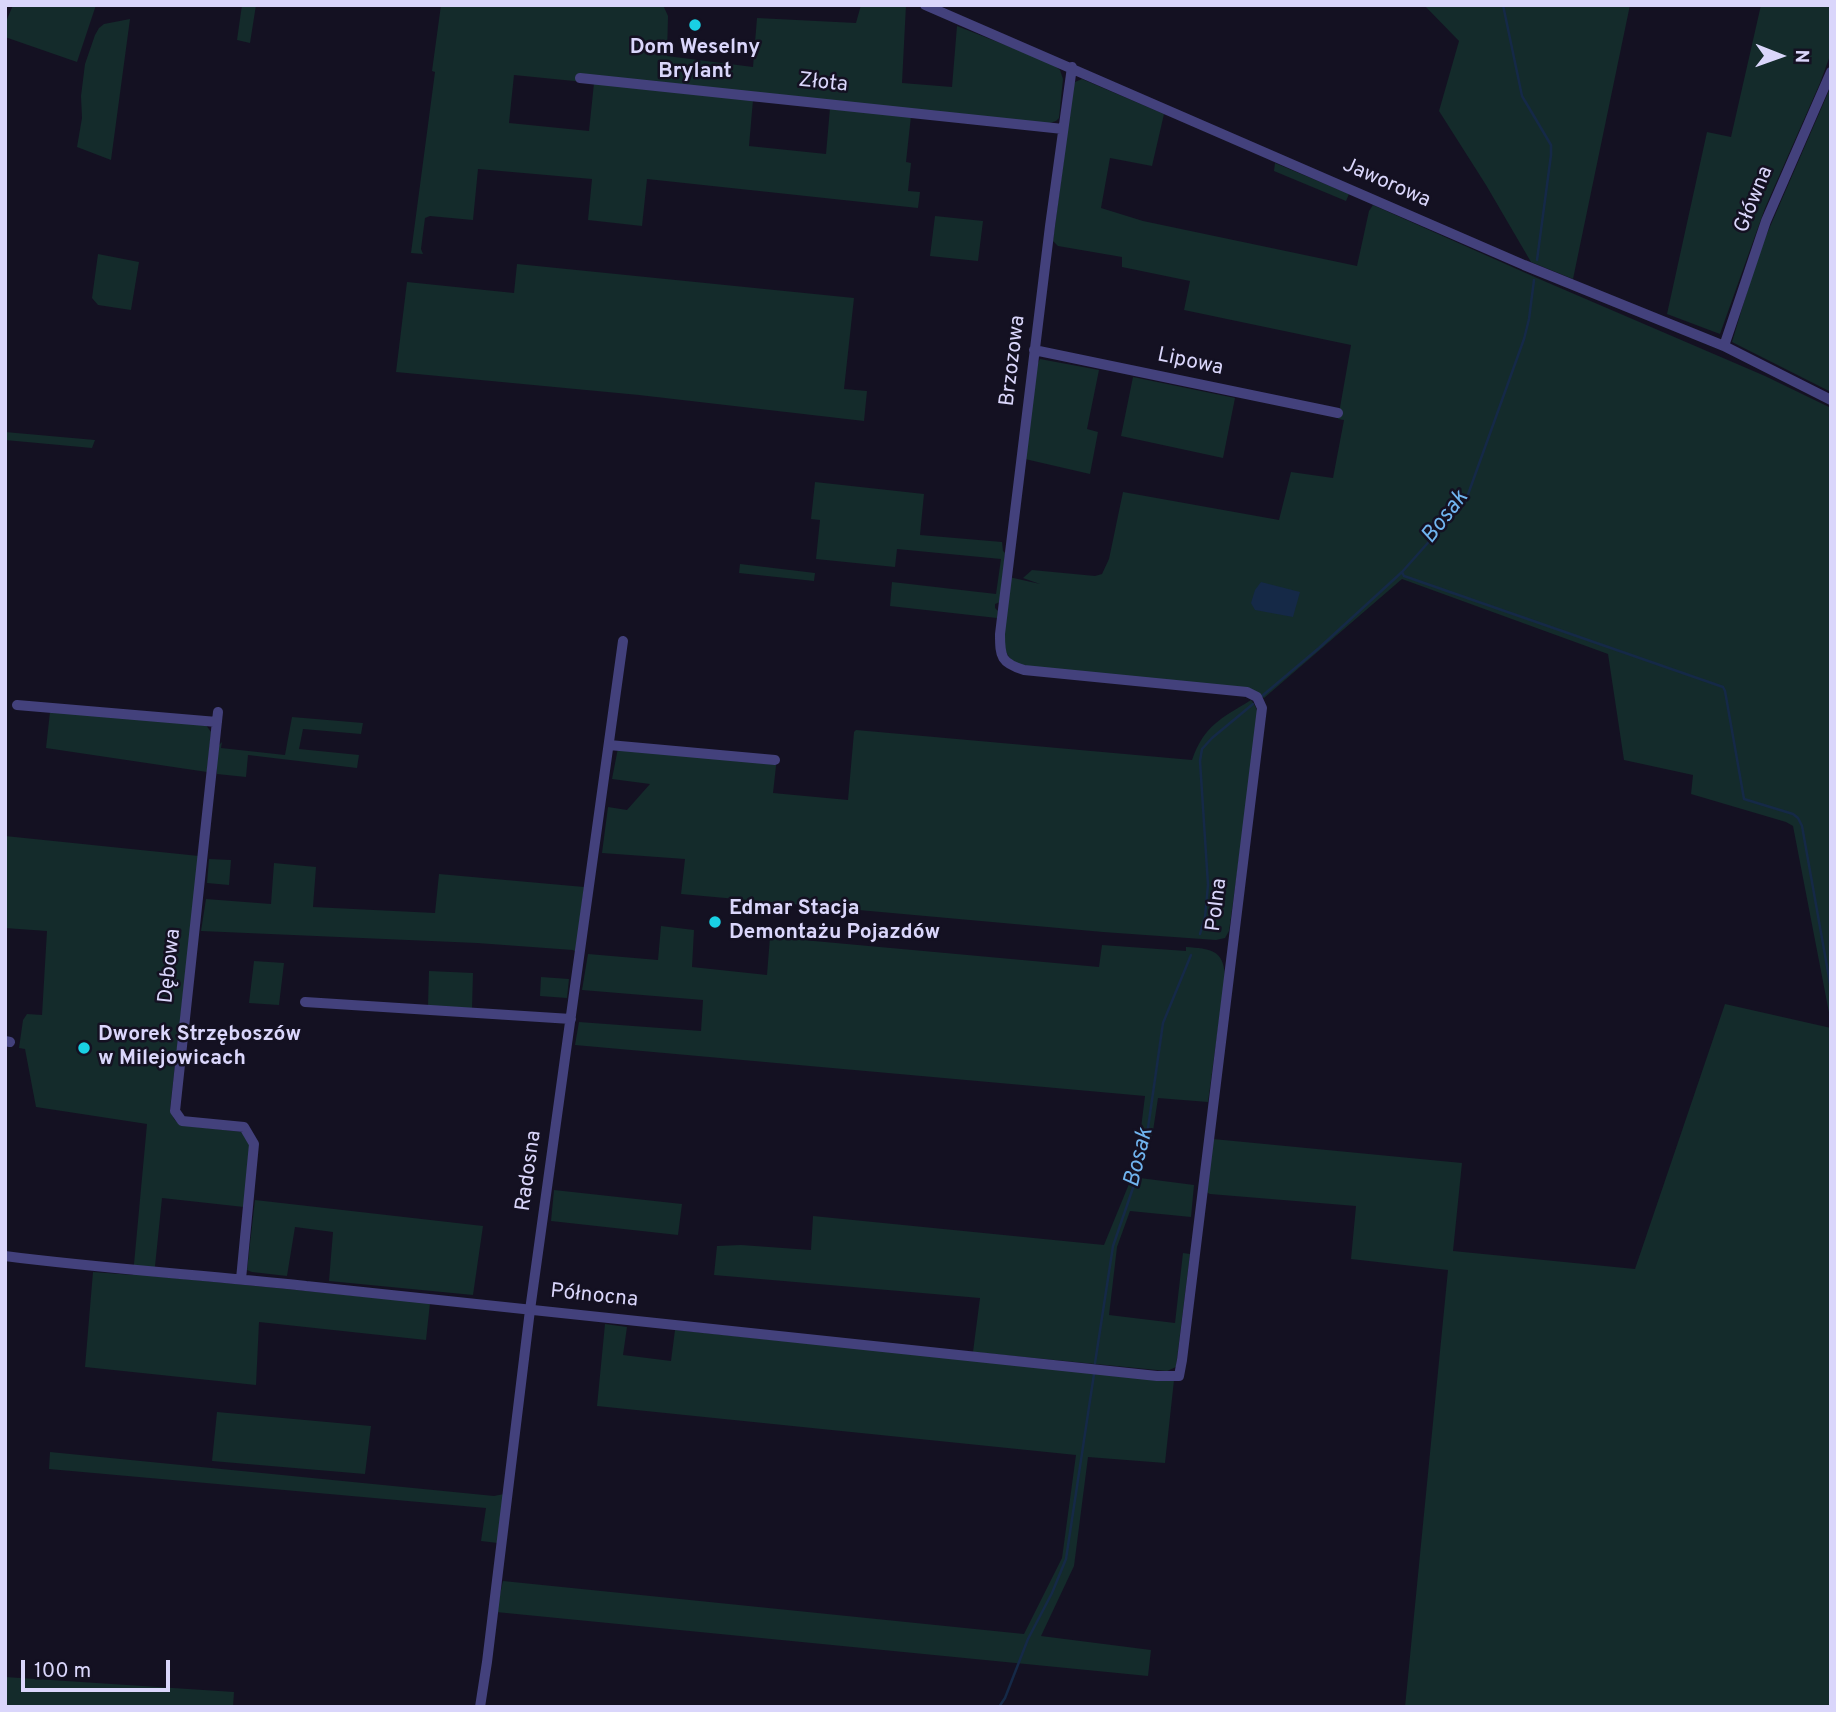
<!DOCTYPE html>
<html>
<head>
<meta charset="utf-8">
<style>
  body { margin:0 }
  #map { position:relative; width:1836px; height:1712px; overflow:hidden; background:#141122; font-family:Overpass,sans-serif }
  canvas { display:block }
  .frame { position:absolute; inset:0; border:7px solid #dad6fb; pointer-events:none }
  .north { position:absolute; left:1745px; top:21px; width:70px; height:70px; -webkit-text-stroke:5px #141122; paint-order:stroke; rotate:91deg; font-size:19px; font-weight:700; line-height:28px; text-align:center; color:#dad6fb }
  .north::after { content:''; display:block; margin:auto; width:24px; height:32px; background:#dad6fb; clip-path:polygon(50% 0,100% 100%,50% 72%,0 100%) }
  .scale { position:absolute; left:21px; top:1660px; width:149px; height:32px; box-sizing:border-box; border:4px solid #dad6fb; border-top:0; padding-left:9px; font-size:21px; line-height:24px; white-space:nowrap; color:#dad6fb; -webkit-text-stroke:5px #141122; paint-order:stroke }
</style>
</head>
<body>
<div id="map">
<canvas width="1836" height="1712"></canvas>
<div class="frame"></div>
<div class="north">N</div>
<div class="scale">100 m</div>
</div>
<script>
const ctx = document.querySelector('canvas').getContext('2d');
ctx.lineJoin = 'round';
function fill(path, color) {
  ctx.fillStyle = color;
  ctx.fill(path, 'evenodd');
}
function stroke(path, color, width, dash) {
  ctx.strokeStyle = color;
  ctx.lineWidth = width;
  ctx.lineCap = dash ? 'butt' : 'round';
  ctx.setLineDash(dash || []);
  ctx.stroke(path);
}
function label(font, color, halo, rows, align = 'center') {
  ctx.font = font + ' Overpass,sans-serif';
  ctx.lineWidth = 5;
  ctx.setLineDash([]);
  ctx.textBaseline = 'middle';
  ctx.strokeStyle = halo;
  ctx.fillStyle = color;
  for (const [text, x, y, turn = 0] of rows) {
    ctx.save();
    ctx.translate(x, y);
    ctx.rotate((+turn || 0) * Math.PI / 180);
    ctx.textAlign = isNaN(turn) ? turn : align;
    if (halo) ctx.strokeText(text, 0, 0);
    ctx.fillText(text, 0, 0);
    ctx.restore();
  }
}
const green = new Path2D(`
  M13,5H96L77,62L5,37V24Z
  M242,5H256L250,43L237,40Z
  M441,5H663L668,16L667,56L753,67L757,18L856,23L861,5H906L902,83L952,87L957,26L1051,63L1060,70L1063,79L1059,118L1056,121L1047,124L911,116L906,162L911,163L908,191L920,192L918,208L647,179L642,226L588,220L592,179L478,169L473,220L430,216L425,218L421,249L423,254L411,253L435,72L432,71ZM514,75L594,83L589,131L509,123ZM753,100L830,108L826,154L749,146Z
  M1424,5H1630L1573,279L1531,262L1486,185L1439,111L1459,41Z
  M1761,5H1831V53L1820,83L1765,208L1720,334L1667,314L1707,132L1731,137Z
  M130,19L111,160L77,147L82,118L81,96L85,64L95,35L99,28L104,24Z
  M1082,79L1164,114L1152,166L1110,158L1101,208L1143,221L1357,266L1369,211L1373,205L1537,278L1765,376L1831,408V1023L1793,826L1786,822L1691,794L1693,775L1624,760L1608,654L1402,579L1264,698L1255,692L1026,667C1019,664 1012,662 1008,655C997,640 1007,596 1009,577L1040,584L1023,578L1032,570L1095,576L1102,574L1109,559L1123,492L1279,520L1291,472L1333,478L1344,420L1338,419L1351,345L1184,310L1190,281L1122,267V257L1058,246L1053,241L1073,87L1075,82Z
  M1831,86V392L1732,342L1759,252Z
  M1275,163L1349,194L1346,201L1274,171Z
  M935,216L983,221L978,261L930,256Z
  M98,254L139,262L131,310L98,305L92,298Z
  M517,264L854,298L844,389L867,391L864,421L639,395L396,372L407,282L514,293Z
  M1040,359L1099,370L1087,429L1098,432L1090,474L1025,459L1037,365Z
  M1133,377L1235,398L1223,458L1121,436Z
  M5,432L95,440L92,448L5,440Z
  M815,482L924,494L920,535L1002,542L1003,551L1005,553L1000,602L995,604V608L998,611L997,618L890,606L892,582L996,594L1001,559L897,549L895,567L816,559L820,520L811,519Z
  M740,564L815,573L814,581L739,573Z
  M1251,700C1257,707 1258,712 1258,722L1229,931L1225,938L1216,940L1103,932L681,894L685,859L602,853L608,807L627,810L650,784L612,779L619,743L777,757L773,793L848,800L854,732L856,730L1192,760C1205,724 1221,719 1251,700Z
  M50,712L206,725L211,732L207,772L46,748Z
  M292,717L363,723L361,734L303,729L299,749L359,755L357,768L248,755L246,777L217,774V747L222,742L221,748L285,755Z
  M5,836L199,856L170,1109L174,1119L180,1125L243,1132L251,1148L244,1207L162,1198L154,1276L430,1303L426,1340L259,1322L256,1385L85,1367L93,1272L133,1275L147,1124L36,1107L25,1049L19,1048L23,1020L27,1014L42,1015L47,931L5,928Z
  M209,859L231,860L229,885L207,883Z
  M274,863L316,867L313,907L435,913L439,874L584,887L576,952L573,950L477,943L201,931L206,899L271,904Z
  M661,926L694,930L692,967L767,975L770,937L1099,967L1102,945L1186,951V947C1210,949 1224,949 1225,977L1208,1102L1158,1098L1153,1131L1140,1178L1194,1185L1191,1217L1130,1211L1117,1247L1109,1315L1175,1323L1183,1253L1190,1254L1176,1367L1167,1371L973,1352L980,1298L714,1275L717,1246L741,1245L811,1250L813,1216L1104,1245L1131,1179L1138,1152L1145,1096L575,1045L579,1022L701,1031L703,1000L582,990L588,954L658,960Z
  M254,961L284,963L279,1005L249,1003Z
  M429,971L473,973L472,1009L428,1006Z
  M541,977L569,979L567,998L540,996Z
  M1725,1004L1831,1028V1707H1405L1448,1270L1351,1259L1356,1206L1210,1194L1206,1192L1213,1139L1462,1163L1453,1251L1635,1269Z
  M554,1190L682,1204L678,1235L551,1221Z
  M255,1200L483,1226L473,1295L329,1281L333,1232L295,1227L287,1276L252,1272L247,1270Z
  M605,1324L627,1327L623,1355L671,1361L675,1330L1174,1380L1165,1463L1088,1457L1074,1566L1041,1636L1151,1650L1148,1676L496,1612L503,1581L1024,1634L1062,1558L1076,1455L597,1406Z
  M217,1412L371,1426L365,1474L212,1461Z
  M50,1452L494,1496L504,1494L498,1543L481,1541L486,1508L49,1469Z
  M5,1677L234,1692L233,1707H5Z`);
const water = new Path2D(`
  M1261,582L1300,592L1293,617L1255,610L1251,603L1255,590Z`);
const stream = new Path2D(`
  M1503,5L1522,96L1551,145V155L1537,260
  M1402,572L1404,576L1723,687L1725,691L1744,799L1793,814L1798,818L1802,826L1831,989
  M1262,696L1319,648L1402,572L1466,500L1524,339L1529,319L1534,280
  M1200,934L1205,917L1208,885L1200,761L1202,749L1212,738L1253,704
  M1095,1363L1113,1246L1144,1156L1163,1023L1191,955
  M999,1707L1005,1698L1028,1639L1052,1593L1066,1559L1094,1374`);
const minor = new Path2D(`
  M925,5L1524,265L1724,346L1831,400
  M580,78L1063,129
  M1724,346L1766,221L1831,72
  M1034,350L1338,413
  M17,705L217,722
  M218,712L175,1111L182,1121L244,1127L254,1144L241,1279
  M609,745L775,760
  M305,1002L571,1019
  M5,1041L10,1042
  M5,1256C105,1269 206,1275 306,1286C590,1316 874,1346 1157,1376H1179L1182,1360L1262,708L1257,697L1247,692L1024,670C1001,663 1000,657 1000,634L1050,226L1072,67
  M480,1707L487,1662L530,1310L623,641`);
const markers = [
  [695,25,7,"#19d0e4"],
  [715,922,7,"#19d0e4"],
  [84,1048,7,"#19d0e4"]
];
const poiNames = [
  ["Dom Weselny",695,49,"center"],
  ["Brylant",695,73,"center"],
  ["Edmar Stacja",729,910],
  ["Demontażu Pojazdów",729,934],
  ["Dworek Strzęboszów",98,1036],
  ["w Milejowicach",98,1060]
];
const streetNames = [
  ["Złota",823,84,6],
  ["Jaworowa",1386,184,24],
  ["Główna",1755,200,-68],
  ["Brzozowa",1014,361,-83],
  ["Lipowa",1190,363,12],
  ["Polna",1218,905,-83],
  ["Dębowa",171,966,-84],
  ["Radosna",530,1171,-82],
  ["Północna",594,1297,6]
];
const waterNames = [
  ["Bosak",1446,518,-52],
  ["Bosak",1140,1158,-76]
];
fill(green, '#142b2b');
fill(water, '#152947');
stroke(stream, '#152947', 2.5);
stroke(minor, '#43417c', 10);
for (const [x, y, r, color] of markers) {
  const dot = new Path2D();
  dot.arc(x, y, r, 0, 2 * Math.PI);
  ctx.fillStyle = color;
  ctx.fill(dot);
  stroke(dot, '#141122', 2.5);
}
label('bold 21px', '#dad6fb', '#141122', poiNames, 'left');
label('21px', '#dad6fb', '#141122', streetNames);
label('italic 23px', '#70b4ef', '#141122', waterNames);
</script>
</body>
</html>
